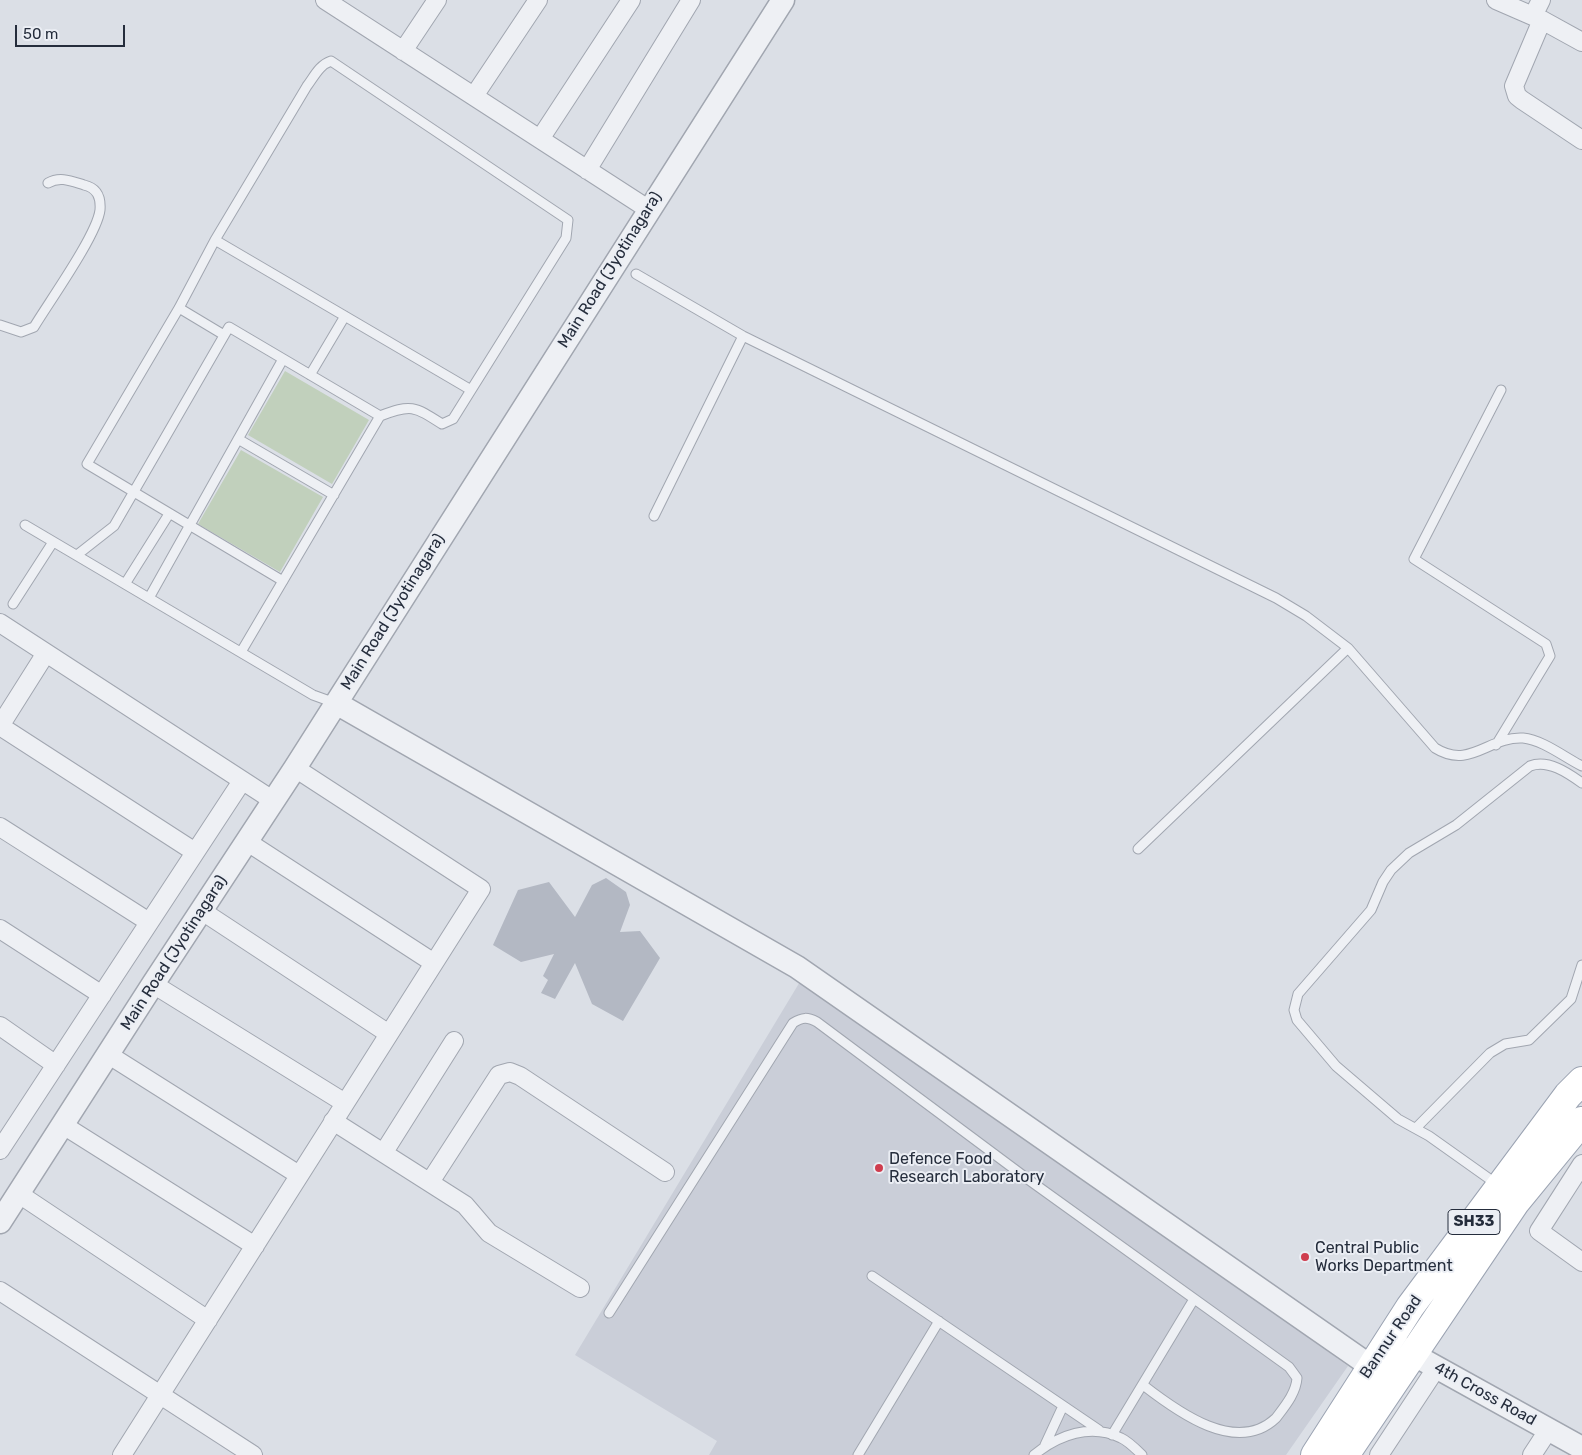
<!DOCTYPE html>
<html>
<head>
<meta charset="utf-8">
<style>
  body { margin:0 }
  #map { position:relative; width:1582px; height:1455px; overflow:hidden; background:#dbdfe6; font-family:Rubik,sans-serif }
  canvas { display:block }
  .scale { position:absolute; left:15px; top:25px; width:110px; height:22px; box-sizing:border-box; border:2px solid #252d3c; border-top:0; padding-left:6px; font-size:15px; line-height:18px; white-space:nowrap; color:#252d3c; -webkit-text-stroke:4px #ebeef4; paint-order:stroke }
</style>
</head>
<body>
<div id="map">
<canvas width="1582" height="1455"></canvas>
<div class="scale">50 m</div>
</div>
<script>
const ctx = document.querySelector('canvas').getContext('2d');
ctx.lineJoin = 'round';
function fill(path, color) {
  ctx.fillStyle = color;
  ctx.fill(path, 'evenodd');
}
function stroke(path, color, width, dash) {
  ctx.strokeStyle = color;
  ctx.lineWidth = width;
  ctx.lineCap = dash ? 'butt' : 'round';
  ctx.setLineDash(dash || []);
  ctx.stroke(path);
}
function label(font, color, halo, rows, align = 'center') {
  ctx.font = font + ' Rubik,sans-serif';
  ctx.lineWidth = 4;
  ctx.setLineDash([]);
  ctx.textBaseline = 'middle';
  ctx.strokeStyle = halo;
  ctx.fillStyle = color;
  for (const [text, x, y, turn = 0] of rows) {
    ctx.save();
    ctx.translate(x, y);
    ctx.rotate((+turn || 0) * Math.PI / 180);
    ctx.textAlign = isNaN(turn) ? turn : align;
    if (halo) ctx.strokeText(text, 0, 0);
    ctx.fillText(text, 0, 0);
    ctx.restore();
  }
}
const built = new Path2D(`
  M801,980L1146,1220L1348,1366L1286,1455H709L717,1441L575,1355Z`);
const green = new Path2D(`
  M285,371L369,420L332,484L248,435Z
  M241,450L323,497L280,572L198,524Z`);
const building = new Path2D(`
  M606,878L626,892L630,905L620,932L640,931L660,958L623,1021L592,1004L575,963L555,999L541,993L548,980L543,976L554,954L521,962L493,945L518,890L549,882L575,917L592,885Z`);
const service = new Path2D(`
  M215,240L471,390
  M636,274L743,336L1276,598L1306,616L1348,648L1435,748C1470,770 1489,736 1523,738C1543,740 1564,757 1582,766
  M179,308L224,335
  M0,325L21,332L34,327C49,302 97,235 100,210C101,197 97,188 84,185C71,181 60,176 48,183
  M310,375L345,316
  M238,439L334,495
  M654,516L743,336
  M25,525L313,695L335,703
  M77,555L114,526L229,327L380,416L241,652
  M283,581L87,464L179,308L215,240L307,86C314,77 319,65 331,61L568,220L566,238L453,419L442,424C414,406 411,404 380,416
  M125,584L169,514
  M149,598L283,359
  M13,604L53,542
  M1496,745L1550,656L1546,644L1414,559L1501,390
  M1138,849L1348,648
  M1416,1128L1490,1053L1505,1044L1529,1040L1571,999L1582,965
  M1498,1185L1429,1136L1398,1119L1336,1066L1297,1020L1294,1010L1298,994L1371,910L1383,882L1391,870L1409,853L1456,825L1530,766C1548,759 1568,773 1582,783
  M872,1276L1099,1430
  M609,1313L793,1023C803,1017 807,1017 817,1022L1029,1180L1289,1367L1297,1378C1296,1393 1285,1406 1276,1418C1237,1455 1179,1413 1143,1385
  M1112,1435L1194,1299
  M1045,1445L1063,1406
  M858,1455L939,1321
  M1034,1455C1058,1435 1091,1423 1121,1438C1128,1441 1136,1449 1142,1455`);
const minor = new Path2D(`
  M325,0L648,209
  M1496,0L1542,20L1582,42
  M1533,16L1541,0
  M1542,20L1514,86L1517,96L1522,100L1582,140
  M403,51L437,0
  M474,96L538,0
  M540,139L631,0
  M587,170L691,0
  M0,623L274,801
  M0,726L195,852
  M0,726L46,653
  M0,827L149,922
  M246,841L434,963
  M202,911L389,1034
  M0,929L102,995
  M153,984L345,1103
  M0,1026L56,1065
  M109,1055L299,1175
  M333,1121L465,1205L489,1233L580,1288
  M63,1125L255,1246
  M0,1150L242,781
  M384,1152L454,1041
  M1582,1164L1539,1231L1582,1262
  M430,1182L499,1075L510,1072L520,1076L665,1172
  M19,1194L208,1320
  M0,1291L253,1455
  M122,1455L481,889L295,768
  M1379,1455L1437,1367
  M1532,1455L1549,1429`);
const tertiary = new Path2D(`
  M336,703L797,967L1386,1377
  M0,1222L153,984L295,768L783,0
  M1398,1346L1582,1448`);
const primary = new Path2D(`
  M1315,1455L1410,1307L1568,1095L1582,1081
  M1345,1455L1515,1203L1582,1121`);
const markers = [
  [879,1168,5,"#cf3d4e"],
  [1305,1257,5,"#cf3d4e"]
];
const shields = [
  [1474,1222,52]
];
const shieldNames = [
  ["SH33",1474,1222]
];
const streetNames = [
  ["Main Road (Jyotinagara)",610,270,-58],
  ["Main Road (Jyotinagara)",393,612,-58],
  ["Main Road (Jyotinagara)",174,953,-57],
  ["Bannur Road",1391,1337,-56],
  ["4th Cross Road",1485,1394,29]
];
const poiNames = [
  ["Defence Food",889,1159],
  ["Research Laboratory",889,1177],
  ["Central Public",1315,1248],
  ["Works Department",1315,1266]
];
fill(built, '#caced8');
fill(green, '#c1d0bc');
fill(building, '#b3b8c3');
stroke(service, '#a1a6b0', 11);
stroke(minor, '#a1a6b0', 20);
stroke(tertiary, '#a1a6b0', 25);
stroke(primary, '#9ba3b2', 30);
stroke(service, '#eef0f4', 9);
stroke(minor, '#eef0f4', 18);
stroke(tertiary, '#eef0f4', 22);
stroke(primary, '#fff', 28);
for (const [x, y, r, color] of markers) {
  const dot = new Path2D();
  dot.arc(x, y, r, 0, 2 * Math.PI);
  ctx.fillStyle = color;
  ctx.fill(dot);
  stroke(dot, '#ebeef4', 2);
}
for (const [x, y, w] of shields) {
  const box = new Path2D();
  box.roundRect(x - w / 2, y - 12.5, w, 25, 4);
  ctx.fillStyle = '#ebeef4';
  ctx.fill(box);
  stroke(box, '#252d3c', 1);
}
label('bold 15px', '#252d3c', null, shieldNames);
label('16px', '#252d3c', '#ebeef4', streetNames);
label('16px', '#252d3c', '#ebeef4', poiNames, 'left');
</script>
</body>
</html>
